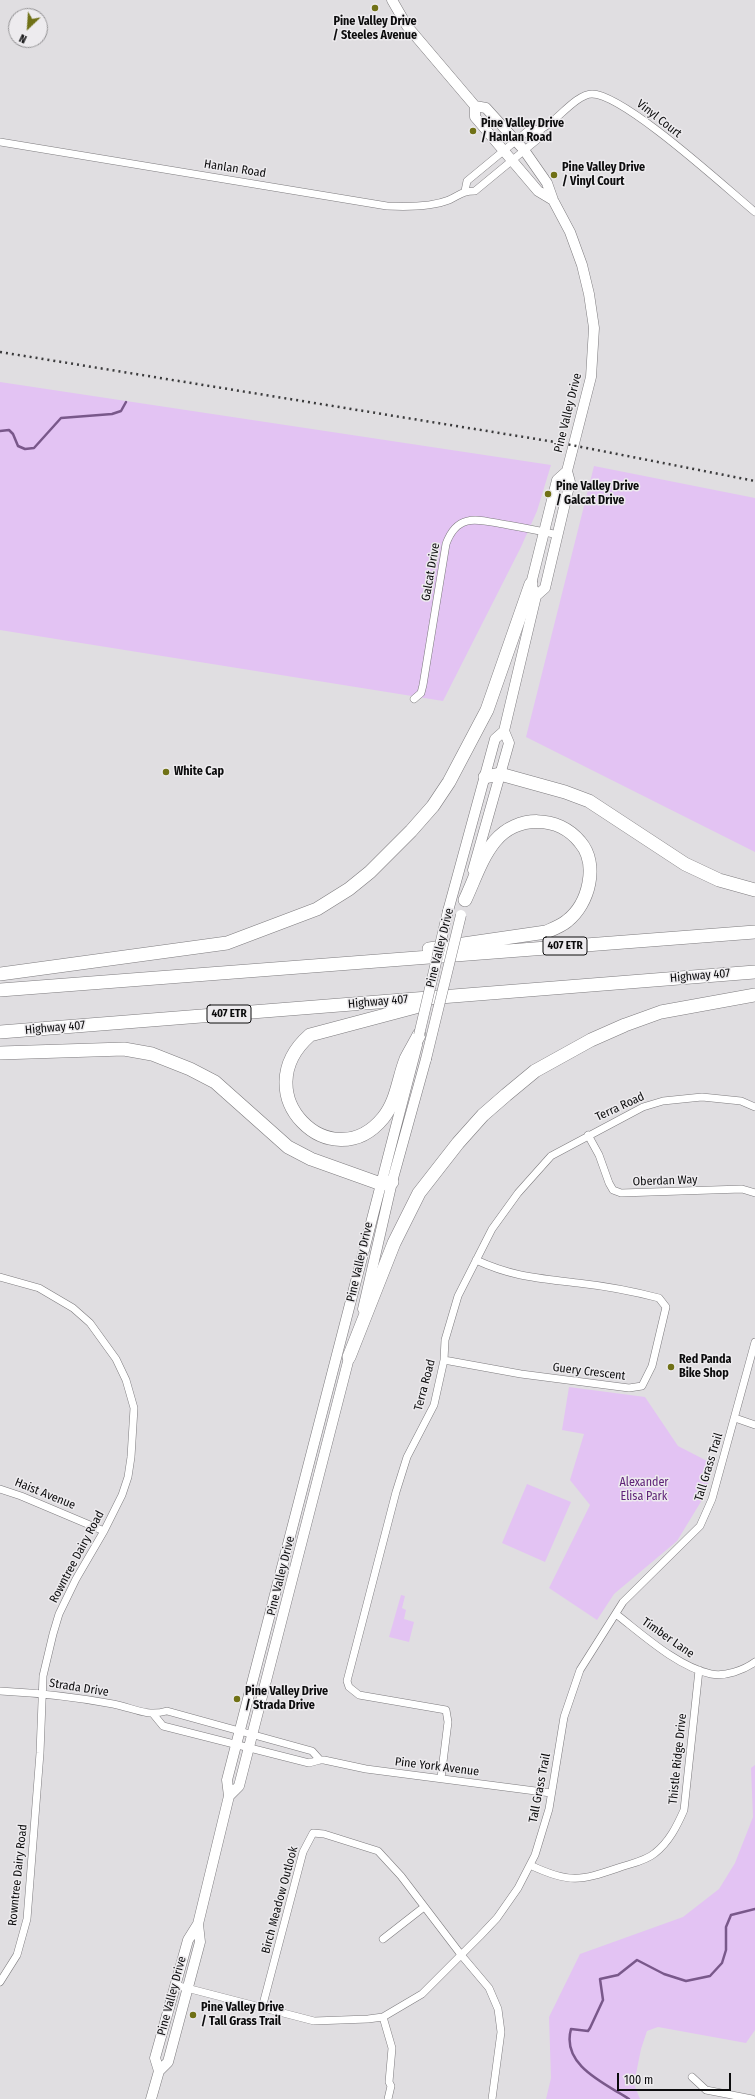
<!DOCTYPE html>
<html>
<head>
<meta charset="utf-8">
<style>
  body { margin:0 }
  #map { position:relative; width:755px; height:2099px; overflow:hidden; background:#e0dee1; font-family:"Fira Sans Condensed",sans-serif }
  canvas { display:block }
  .north { position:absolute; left:8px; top:8px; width:40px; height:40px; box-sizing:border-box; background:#edebee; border:1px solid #939294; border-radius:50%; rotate:205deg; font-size:11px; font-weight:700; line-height:16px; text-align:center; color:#0c0c0d }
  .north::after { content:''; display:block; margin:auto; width:14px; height:18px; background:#707116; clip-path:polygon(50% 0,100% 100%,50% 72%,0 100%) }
  .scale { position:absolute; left:617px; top:2073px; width:114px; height:18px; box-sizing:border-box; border:2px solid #0c0c0d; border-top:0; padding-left:5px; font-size:12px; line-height:14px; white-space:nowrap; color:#0c0c0d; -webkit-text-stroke:3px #edebee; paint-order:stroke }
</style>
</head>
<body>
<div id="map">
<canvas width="755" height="2099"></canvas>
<div class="north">N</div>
<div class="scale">100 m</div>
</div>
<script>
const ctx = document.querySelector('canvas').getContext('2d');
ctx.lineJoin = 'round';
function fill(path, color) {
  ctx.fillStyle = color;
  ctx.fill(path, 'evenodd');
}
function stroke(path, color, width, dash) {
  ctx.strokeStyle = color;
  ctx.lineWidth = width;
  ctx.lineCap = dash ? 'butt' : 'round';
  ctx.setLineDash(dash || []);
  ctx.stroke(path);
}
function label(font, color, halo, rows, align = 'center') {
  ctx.font = font + ' "Fira Sans Condensed",sans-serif';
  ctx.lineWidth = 3;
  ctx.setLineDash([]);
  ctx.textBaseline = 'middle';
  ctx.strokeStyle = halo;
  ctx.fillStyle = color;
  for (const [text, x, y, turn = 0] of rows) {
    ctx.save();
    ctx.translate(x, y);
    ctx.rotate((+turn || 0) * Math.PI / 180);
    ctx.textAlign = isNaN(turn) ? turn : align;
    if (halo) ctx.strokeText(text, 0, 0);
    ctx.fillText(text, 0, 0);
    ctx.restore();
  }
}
const green = new Path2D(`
  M0,382L551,465L537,511L521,547L443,701L0,630Z
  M594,466L755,498V852L526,737Z
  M569,1387L645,1397L678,1446L713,1464L705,1495L677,1541L614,1594L597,1620L549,1588L590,1505L570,1480L584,1434L562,1430Z
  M527,1484L571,1502L545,1562L502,1543Z
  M401,1595L405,1596L402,1608L406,1610L404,1619L414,1622L409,1642L389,1637Z
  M755,1765V2030L746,2043L658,2027L647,2031L641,2049L634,2084L640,2099H546L551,2078L549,2017L580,1954L683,1917L719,1889L735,1863L753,1817L751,1768Z`);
const stream = new Path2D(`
  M0,431L9,430L13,434L18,446L25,449L34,448L61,418L112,414L121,411L126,402
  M629,2099C604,2083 561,2065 571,2029L588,2031L590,2028L603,2000L600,1979L618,1975L637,1960L664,1974L686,1981L710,1976L722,1963L726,1950V1927L731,1915L755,1909`);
const street = new Path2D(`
  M0,142L387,206C406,207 431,207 449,200C460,195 462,191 475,191L538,139L541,129
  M465,191L467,181L530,129C533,129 537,130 540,129C553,126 575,94 592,94C624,94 726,188 755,212
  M414,699L421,693L423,685L446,544C458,510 482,521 508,525C525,528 541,531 558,535
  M588,1135L599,1155L609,1183L613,1190L621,1193L742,1189L755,1193
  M0,1277L39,1288L73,1308L90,1323L116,1359L126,1380L134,1408L131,1457L128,1477L122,1495L104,1531L76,1579L59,1614L53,1634L43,1676L40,1753L27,1919L17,1955L0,1982
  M444,1360L521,1374L629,1388L642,1386L652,1366L666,1307L659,1298C632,1291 605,1286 578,1283C538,1278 513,1277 476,1260
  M735,1418L755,1425
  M0,1489L21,1496L104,1531
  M616,1614C643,1635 678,1667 711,1674C725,1677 744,1670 755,1662
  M0,1691C38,1693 76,1697 113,1704C134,1708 146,1717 167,1711L312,1751L320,1760
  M154,1715L163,1726L309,1763L320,1760H324L366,1769L551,1793
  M441,1778L448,1722L446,1710L359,1695L349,1687L347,1681L396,1492L407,1457L434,1405L444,1360L445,1340L458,1296L492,1229L518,1193L551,1156L643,1107L663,1101L702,1097L741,1101L755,1107
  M530,1865C572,1885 582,1880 624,1866C634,1863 647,1860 655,1853C669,1842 677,1826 684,1810L699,1670
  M383,1939L424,1907
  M175,1985L314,2021L368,2019L383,2017L422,1994L480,1936L497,1918L518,1888L535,1855L549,1809L564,1717L580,1670L623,1602L700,1526L712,1499L755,1342
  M262,2008L303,1852L313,1833L324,1834L378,1851L401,1876L462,1956L489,1988L498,2009L501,2032L492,2099
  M383,2017L392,2048L389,2082L391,2086L388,2099
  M692,2077L706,2090L752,2099`);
const secondary = new Path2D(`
  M392,0L407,26L475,106V117L538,191L553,200
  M534,591L531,584L557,480L567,471
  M473,870L509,743L504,731L536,596L545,588L570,482L567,471L591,377L594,328L589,294L582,265L570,232L553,200L547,183L524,150L486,108L475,106
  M448,911L495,739L504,731
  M363,1309L392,1182L426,1059
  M229,1796L239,1786L351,1350
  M159,2071L168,2062L200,1942L198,1924
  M151,2099L159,2071L155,2058L188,1940L198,1924L229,1796L227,1780L417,1045`);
const highway = new Path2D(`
  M485,777L500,774L565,792L589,801L685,864L719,880L755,890
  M429,949L546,932C553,929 561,926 567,921C589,904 599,864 580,842C558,815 517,815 495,841C481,858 474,881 465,900
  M0,974L227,943L317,909L349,889L370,872L411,831L433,806L449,782L487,710L531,584
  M0,990L755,932
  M0,1032L755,972
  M419,1035C415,1043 410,1051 406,1059C398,1079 397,1101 383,1118C332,1180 243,1094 310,1035L423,1005
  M0,1053L124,1049L152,1054L190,1069L215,1082L288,1147L311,1159L381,1184L392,1182
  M349,1357L394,1243L419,1193L458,1143L483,1115L506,1095L535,1071L591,1040L625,1025L661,1012L755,995`);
const rail = new Path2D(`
  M0,352L561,443L755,481`);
const secondaryBridge = new Path2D(`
  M419,1035L448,911
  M426,1059L461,915`);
const markers = [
  [375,8,4,"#707116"],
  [473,131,4,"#707116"],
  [554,175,4,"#707116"],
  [548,494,4,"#707116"],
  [166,772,4,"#707116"],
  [671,1367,4,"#707116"],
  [237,1699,4,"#707116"],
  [193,2015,4,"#707116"]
];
const shields = [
  [565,946,44],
  [229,1014,44]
];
const shieldNames = [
  ["407 ETR",565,946],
  ["407 ETR",229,1014]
];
const poiNames = [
  ["Pine Valley Drive",375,22,"center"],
  ["/ Steeles Avenue",375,36,"center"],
  ["Pine Valley Drive",481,124],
  ["/ Hanlan Road",481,138],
  ["Pine Valley Drive",562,168],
  ["/ Vinyl Court",562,182],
  ["Pine Valley Drive",556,487],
  ["/ Galcat Drive",556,501],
  ["White Cap",174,772],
  ["Red Panda",679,1360],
  ["Bike Shop",679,1374],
  ["Pine Valley Drive",245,1692],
  ["/ Strada Drive",245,1706],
  ["Pine Valley Drive",201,2008],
  ["/ Tall Grass Trail",201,2022]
];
const streetNames = [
  ["Vinyl Court",659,119,38],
  ["Hanlan Road",235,169,9],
  ["Pine Valley Drive",568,413,-76],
  ["Galcat Drive",431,572,-80],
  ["Pine Valley Drive",440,948,-76],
  ["Highway 407",700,976,-5],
  ["Highway 407",378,1002,-5],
  ["Highway 407",55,1028,-5],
  ["Terra Road",620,1107,-25],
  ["Oberdan Way",665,1181,-2],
  ["Pine Valley Drive",360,1262,-77],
  ["Guery Crescent",589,1372,7],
  ["Terra Road",425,1385,-75],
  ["Tall Grass Trail",709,1467,-73],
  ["Haist Avenue",45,1494,22],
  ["Rowntree Dairy Road",77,1557,-62],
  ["Pine Valley Drive",281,1576,-76],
  ["Timber Lane",668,1638,35],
  ["Strada Drive",79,1688,9],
  ["Thistle Ridge Drive",678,1759,-84],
  ["Pine York Avenue",437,1767,7],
  ["Tall Grass Trail",540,1788,-79],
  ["Rowntree Dairy Road",18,1875,-84],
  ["Birch Meadow Outlook",280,1900,-75],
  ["Pine Valley Drive",172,1996,-75]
];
const parkNames = [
  ["Alexander",644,1483],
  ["Elisa Park",644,1497]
];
fill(green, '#e3c3f3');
stroke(stream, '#79588a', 2.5);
stroke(street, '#7d7b7e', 8);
stroke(secondary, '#7d7b7e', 11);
stroke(highway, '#7d7b7e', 14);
stroke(street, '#fff', 7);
stroke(secondary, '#fff', 10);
stroke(highway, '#fff', 13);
stroke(rail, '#3b3b3c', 2.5, [2, 4]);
stroke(secondaryBridge, '#7d7b7e', 11, []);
stroke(secondaryBridge, '#fff', 10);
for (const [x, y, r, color] of markers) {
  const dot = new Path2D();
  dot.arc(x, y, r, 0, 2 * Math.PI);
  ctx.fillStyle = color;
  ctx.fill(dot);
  stroke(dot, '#edebee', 1.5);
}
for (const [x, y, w] of shields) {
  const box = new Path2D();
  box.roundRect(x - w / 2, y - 9, w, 18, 3);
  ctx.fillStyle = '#edebee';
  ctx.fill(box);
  stroke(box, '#0c0c0d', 1);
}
label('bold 11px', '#0c0c0d', null, shieldNames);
label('bold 12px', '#0c0c0d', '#edebee', poiNames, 'left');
label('12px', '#0c0c0d', '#edebee', streetNames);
label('12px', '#5f2378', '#edebee', parkNames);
</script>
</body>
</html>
